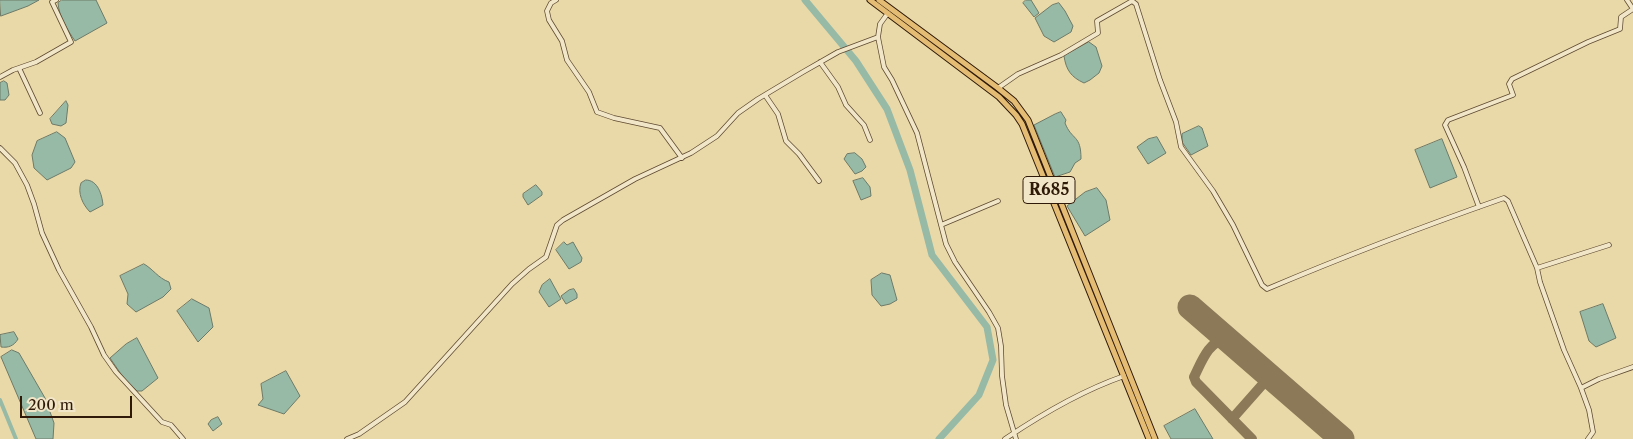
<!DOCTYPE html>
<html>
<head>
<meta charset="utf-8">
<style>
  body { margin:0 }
  #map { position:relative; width:1633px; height:439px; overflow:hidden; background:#e9d9a9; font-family:"Libre Caslon Text",serif }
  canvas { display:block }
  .scale { position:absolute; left:20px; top:396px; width:112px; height:22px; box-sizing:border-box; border:2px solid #2f1908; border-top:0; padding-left:6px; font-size:15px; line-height:18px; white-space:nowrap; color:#2f1908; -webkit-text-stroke:4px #f1e6c7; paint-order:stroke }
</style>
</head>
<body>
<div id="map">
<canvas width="1633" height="439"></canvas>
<div class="scale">200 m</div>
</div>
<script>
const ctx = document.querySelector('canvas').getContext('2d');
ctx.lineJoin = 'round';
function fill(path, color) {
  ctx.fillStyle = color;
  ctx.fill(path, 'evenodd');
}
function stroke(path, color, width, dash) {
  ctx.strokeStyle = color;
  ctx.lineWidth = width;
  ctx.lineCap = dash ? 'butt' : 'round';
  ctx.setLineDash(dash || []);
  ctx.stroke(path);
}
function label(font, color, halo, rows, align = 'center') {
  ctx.font = font + ' "Libre Caslon Text",serif';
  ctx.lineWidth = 4;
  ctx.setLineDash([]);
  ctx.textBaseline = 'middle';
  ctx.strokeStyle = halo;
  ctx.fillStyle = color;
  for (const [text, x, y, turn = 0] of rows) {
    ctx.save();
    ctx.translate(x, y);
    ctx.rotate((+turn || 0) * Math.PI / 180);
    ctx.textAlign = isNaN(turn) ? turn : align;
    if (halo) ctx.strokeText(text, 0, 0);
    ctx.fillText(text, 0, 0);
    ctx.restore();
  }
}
const water = new Path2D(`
  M0,0H39L28,6L1,16Z
  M62,0H96L107,23L75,41C67,29 59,17 58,3Z
  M1026,0H1031L1039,13L1034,17L1023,3Z
  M1059,3L1065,11L1073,26L1071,32L1054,42L1044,36L1035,18L1052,5Z
  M1089,42L1096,47L1102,66L1099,73L1090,80L1084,83C1071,77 1066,70 1064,56Z
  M4,81L7,83L9,95L5,100H0V83Z
  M66,101L68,105L66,123L61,126L52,124L50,119Z
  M1061,112L1066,120L1065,123C1072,141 1081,134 1081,159L1075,163L1070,172L1055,177L1034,125L1055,114Z
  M1199,126L1202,128L1208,146L1191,155L1182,142V134Z
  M57,132L65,138L75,162L71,168L47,180L34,168L32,155L37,141Z
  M1157,137L1166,153L1148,164L1137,147L1148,139Z
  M1442,139L1457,177L1430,188L1415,150Z
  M855,153L862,159L866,167L862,171L855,174L844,159L847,154Z
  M863,178L870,187L871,196L861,200L853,181Z
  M86,180C98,180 102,195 103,205L90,212C83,205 77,193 81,183Z
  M536,185L542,192V195L528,205L523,197V194Z
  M1097,188L1106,200L1110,220L1085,236L1067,206L1085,192Z
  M564,242L567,245L573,242L582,258L581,262L569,269L556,250Z
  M144,264C153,269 158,278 169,282L171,289L163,297L136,312L127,304L128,294L120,276Z
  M882,273L890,275L897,300L890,304L881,306L872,295L871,280Z
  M550,279L561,299L549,307L539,292L542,285Z
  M574,289L577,294V298L566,304L561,296L569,290Z
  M192,299L209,308L213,327L198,342L177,311Z
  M1603,304L1616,338L1596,347L1589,341L1580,312Z
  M14,332L18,339C14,346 8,348 1,347L0,335Z
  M137,338L158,378L142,391H137L123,377L110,358L126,344Z
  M12,350L19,353L45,398L54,423L53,439H36L1,357Z
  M286,371L300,396L284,414L258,405L263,399L261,384Z
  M1195,409L1213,439H1171L1164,426Z
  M218,417L222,424L213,431L208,424L211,420Z`);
const canal = new Path2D(`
  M0,400L16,439`);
const river = new Path2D(`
  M805,0L856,61L887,109L910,170L932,255L987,327L993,360L979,395L939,439`);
const taxiway = new Path2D(`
  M1227,338C1208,342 1202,361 1194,377L1196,382L1252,439
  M1232,419L1270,376`);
const runway = new Path2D(`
  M1190,307L1342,439`);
const minor = new Path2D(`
  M556,0L551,3L547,11L549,20L562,41L567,60L589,92L597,112L614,118L660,128L682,158
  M1627,0L1633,9
  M888,13L880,24L878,37L884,67L892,80L917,133L946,244L955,262L989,312L998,328L1001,346L1002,376L1006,405L1016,439
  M820,62L838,87L846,105L864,125L870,140
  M19,68L40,113
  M0,77L13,70L36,62L71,42L52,2L56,0
  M998,88L1018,74L1061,55L1098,33L1097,21L1132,1L1136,4L1160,80L1176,122L1181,147L1213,191L1233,225L1262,285L1267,289C1345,256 1424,226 1504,198L1508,201L1537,268L1540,282L1564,350L1581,388L1589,410L1593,432L1588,439
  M765,95L778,114L786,141L799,154L819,181
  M0,148L15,163L27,185L34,204L42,233L59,270L91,327L104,355L116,372L162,422L171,425L183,439
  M1479,207L1464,167L1445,125L1448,120L1513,95L1509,84L1512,79L1588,42L1620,29L1621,17L1633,9
  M941,225L998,201
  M1537,268L1609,245
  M1581,388L1599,379L1633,367
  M347,439L359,434L405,402L512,284L529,269L546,257L557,225L563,220L635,179L691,153L717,136L738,113L758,99L803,72L838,52L878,37
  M1005,439C1042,414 1081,391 1124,376`);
const major = new Path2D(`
  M870,0L999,97L1016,115L1022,124L1149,439
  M879,0L998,88L1014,101L1028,120L1155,439`);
const shields = [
  [1049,190,52]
];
const shieldNames = [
  ["R685",1049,190]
];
fill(water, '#97baa7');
stroke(water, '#6d7a67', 1);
stroke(canal, '#97baa7', 4);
stroke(river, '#97baa7', 7);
stroke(taxiway, '#8c7958', 10);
stroke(runway, '#8c7958', 25);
stroke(minor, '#5e4930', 5.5);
stroke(major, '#2f1908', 7);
stroke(minor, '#f1e6c7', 4);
stroke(major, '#e4bc74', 5);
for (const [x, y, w] of shields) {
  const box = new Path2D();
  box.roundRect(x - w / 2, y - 13.5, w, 27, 4);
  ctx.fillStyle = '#f1e6c7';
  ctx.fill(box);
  stroke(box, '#2f1908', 1);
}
label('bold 16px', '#2f1908', null, shieldNames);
</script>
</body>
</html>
